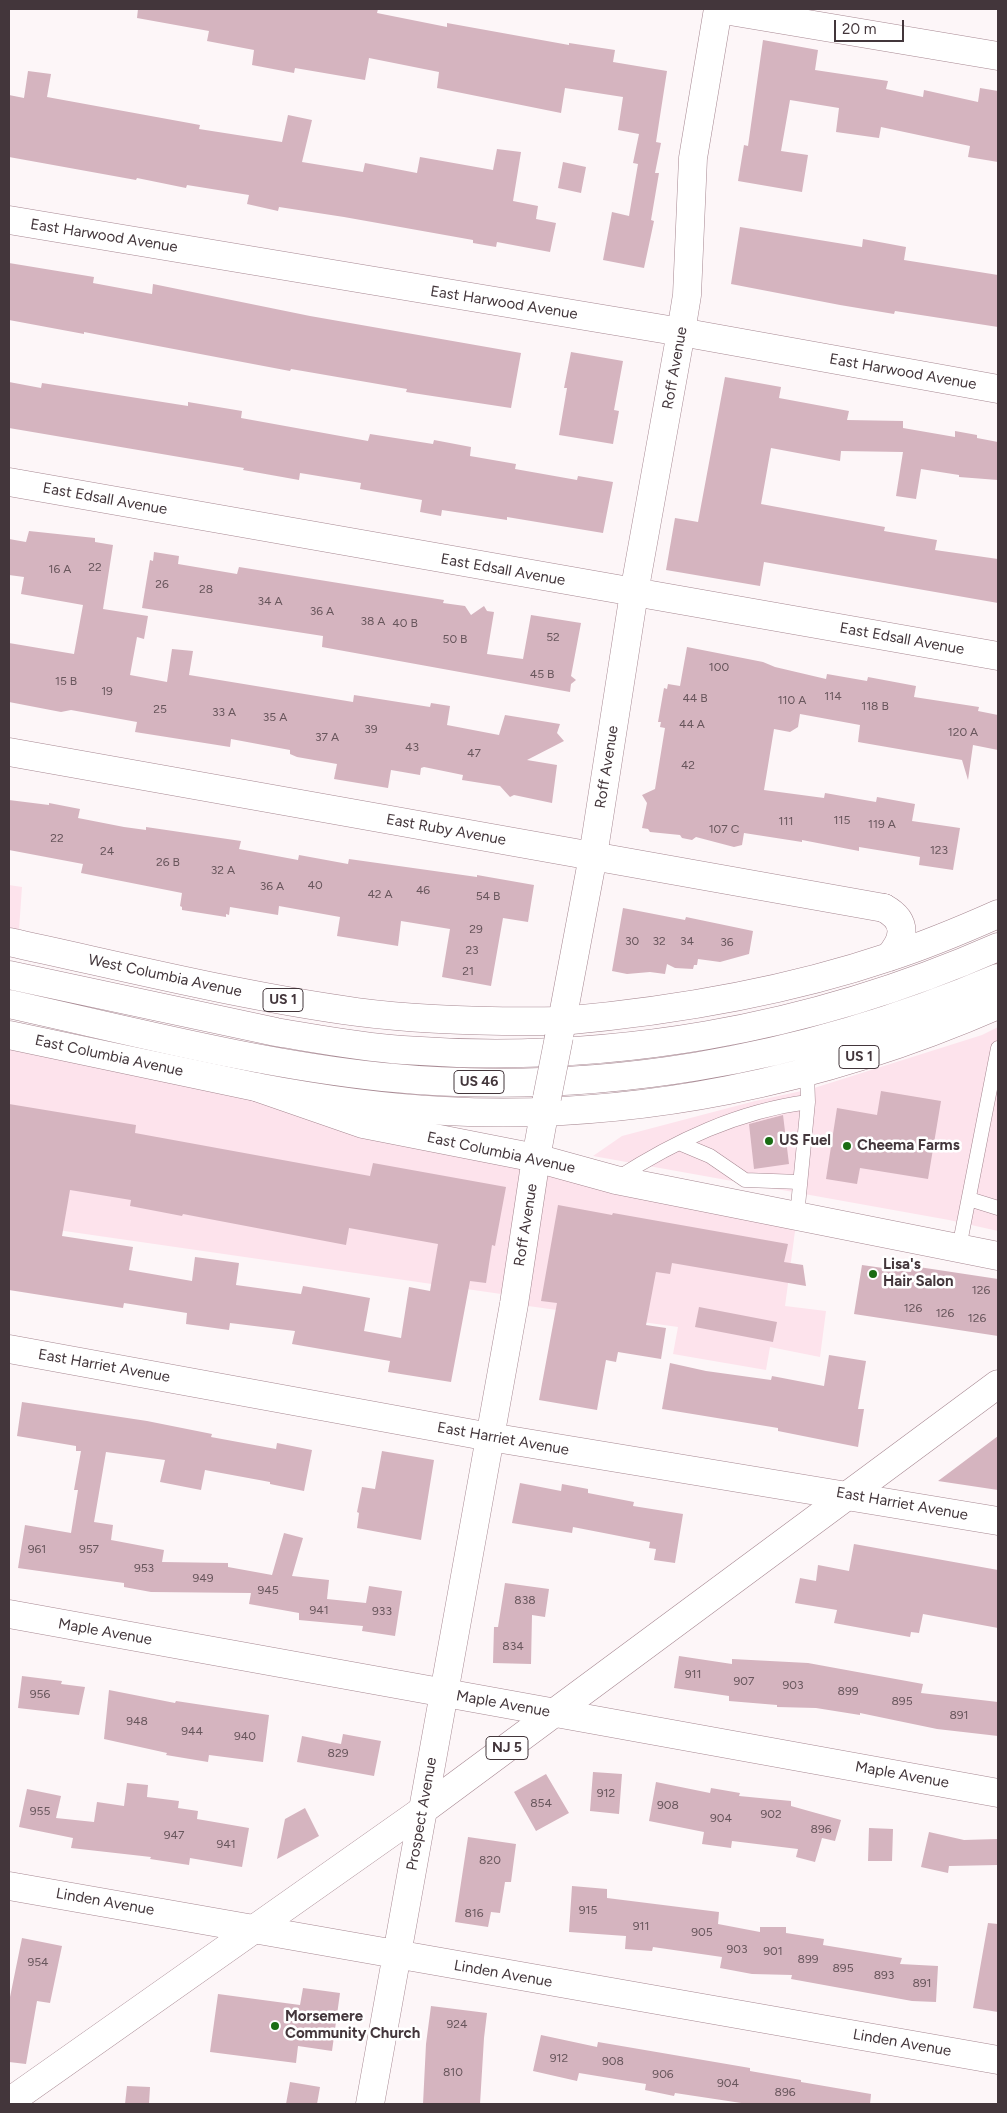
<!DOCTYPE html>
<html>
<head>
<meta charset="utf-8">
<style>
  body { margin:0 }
  #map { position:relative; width:1007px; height:2113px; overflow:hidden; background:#fdf6f8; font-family:Figtree,sans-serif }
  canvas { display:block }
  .frame { position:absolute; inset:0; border:10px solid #43363b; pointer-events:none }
  .scale { position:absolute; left:834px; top:20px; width:70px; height:22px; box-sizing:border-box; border:2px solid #43363b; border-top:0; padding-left:6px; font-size:15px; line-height:18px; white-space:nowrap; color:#43363b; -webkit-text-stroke:4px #fff; paint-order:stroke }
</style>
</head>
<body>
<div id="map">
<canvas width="1007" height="2113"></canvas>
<div class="frame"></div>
<div class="scale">20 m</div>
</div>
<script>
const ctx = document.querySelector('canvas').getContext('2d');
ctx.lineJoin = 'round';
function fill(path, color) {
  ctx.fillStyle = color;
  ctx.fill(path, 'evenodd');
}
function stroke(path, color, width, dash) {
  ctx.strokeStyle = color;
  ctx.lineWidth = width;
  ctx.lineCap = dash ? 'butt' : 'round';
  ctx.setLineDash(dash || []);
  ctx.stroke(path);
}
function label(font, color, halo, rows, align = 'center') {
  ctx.font = font + ' Figtree,sans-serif';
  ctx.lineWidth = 5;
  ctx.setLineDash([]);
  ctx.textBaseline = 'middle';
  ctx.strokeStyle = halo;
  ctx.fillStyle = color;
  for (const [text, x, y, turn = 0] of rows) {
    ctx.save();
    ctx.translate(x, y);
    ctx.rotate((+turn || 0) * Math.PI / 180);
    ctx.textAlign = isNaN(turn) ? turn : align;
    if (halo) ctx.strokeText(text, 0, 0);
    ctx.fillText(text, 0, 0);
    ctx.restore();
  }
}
const built = new Path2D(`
  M9,885L22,887L18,944L9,942Z
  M998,1027V1231L949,1220L593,1156L622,1136L755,1101L811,1089L982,1035Z
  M9,1035L797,1216L785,1306L826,1311L820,1357L770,1347L766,1370L673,1354L678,1327L514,1304L515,1296L9,1223Z`);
const building = new Path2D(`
  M138,9H378L377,13L447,27V23L569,45V43L615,50L613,62L667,71L656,142L661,143L655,173H659L651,220L654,221L644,268L603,260L612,212L629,216L638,164L633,163L639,134L618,130L623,97L565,88L561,113L437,88L439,72L369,58L365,80L295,68L294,73L252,65L254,50L207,41L209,31L137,18Z
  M763,40L818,50L815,70L888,81L886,89L923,97L924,90L978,102L980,88L998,91V162L968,157L970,146L881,127L879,138L836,132L839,108L790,100L781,151L808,155L802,192L738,181L744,145L748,146Z
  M28,71L51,74L47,97L200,125L199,129L282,142L288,115L312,120L302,162L363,172L365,163L417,173L420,157L493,170L497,149L521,152L513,201L538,206L536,219L556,223L550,252L497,242L496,247L473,243V240L344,217L279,207L278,211L247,204L249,195L187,185L186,188L137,178L136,180L9,157V95L24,98Z
  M563,162L586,167L581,193L558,188Z
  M740,227L862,247L863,239L906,247L904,260L998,275V327L895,311L894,314L840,305L731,284Z
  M9,263L94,277L93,283L152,294L153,284L310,316L521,353L511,408L406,392L407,389L291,369L290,371L84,332V334L9,320Z
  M571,352L623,361L614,410L619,411L613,444L559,435L567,388H564Z
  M725,377L781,387L779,398L849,411L847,420L903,421V428L955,437V431L977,435V438L998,442V480L959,477V475L921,469L916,499L896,496L903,452L841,451L840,461L771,448L761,504L885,527L884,531L937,540L935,550L998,559V603L764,562L760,586L666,570L675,518L698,522Z
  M9,382L41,388L42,383L188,406V402L242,411L241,418L368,441L370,434L433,444L434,440L471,447L470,456L516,464L515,469L577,480L578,476L613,482L603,533L507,517V520L442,510L441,516L420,512L422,500L360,489L361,483L300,473L299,480L243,470L244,468L9,428Z
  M29,531L95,538V542L113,545L103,609L148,616L144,639L137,637L130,675L167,682L172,649L193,651L189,675L353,702L354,695L430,707L431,703L450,706L447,725L499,735L505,715L560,724L557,733L564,741L527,760L557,765L552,803L514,795L510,797L500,786L462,780L463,775L424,767L421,768L420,775L391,770L388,788L334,779L337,764L297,757L290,754V750L231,739L230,747L135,732L137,722L71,710L61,712L9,702V643L74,654L83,605L21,594L24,577L9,575V539L26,542Z
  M154,552L179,556L178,564L237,574L239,567L444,600L443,603L465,606L471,615L484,606L487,611L494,612L487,654L523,659L531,615L581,623L571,676L576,680L571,684L570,692L322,647L323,636L142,608L150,560L153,561Z
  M687,647L763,662L775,667L826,679L827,674L867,681L868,677L916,686L914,697L979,707L978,711L998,715V750L973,745L968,780L962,760L858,742L860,725L800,714L798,727L790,732L774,729L764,790L824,798L825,793L876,802L877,797L915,804L912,821L960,828L953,870L919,865L920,857L859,847V851L802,840V842L744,833L742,845L734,847L696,837L692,840L682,838L680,835L650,832L648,829L642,828L647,803L642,795L655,789L665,728L660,727L661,722H658L664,688L667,689L668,684L680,686Z
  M9,800L49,805V803L80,809L78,818L124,827L146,830V827L241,841L239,849L298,860L299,855L348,864L349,859L477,877V875L534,885L528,922L503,918L491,986L442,977L450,929L401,921L398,946L337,936L340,917L279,906L278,915L230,907L229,915L226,914V917L182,910V907L180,906L182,893L81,873L83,864L9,850Z
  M623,908L685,920L686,917L753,931L749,954L720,962L698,959L697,965H694L693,969L675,968L667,964L665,974L650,972L627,974L612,971Z
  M881,1091L941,1101L928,1179L860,1168L857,1184L826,1179L837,1108L877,1115Z
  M9,1104L136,1125L135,1133L370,1176L373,1163L506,1187L495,1246L492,1245L486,1283L470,1281L451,1382L388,1372L390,1361L292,1344L295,1331L230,1323L229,1330L186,1324L187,1313L124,1303L123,1308L9,1290ZM70,1190L131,1200L130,1206L182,1216L183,1214L346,1245L349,1228L438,1244L430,1291L409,1287L401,1338L364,1331L370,1298L303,1286L301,1294L236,1285L239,1263L195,1257L192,1281L129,1270L133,1247L62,1236Z
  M783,1115L789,1164L754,1169L749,1124Z
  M558,1205L612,1215L613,1213L788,1244L784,1262L803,1265L806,1286L672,1263L670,1274L656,1272L646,1325L666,1328L661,1359L618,1352L616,1362L606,1360L597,1410L539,1400L557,1303L541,1301Z
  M862,1265L911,1272L912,1266L998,1279V1336L854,1314Z
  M699,1307L777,1322L773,1342L695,1327Z
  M829,1355L866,1361L858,1409H864L858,1447L778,1431V1428L662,1409L670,1363L706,1371L771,1380L772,1376L824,1386Z
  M22,1402L147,1421L212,1434L211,1437L276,1449L277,1443L312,1450L304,1491L270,1484V1482L205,1470L201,1490L160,1482L165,1460L106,1452L94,1522L113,1525L111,1540L164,1550L162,1562L228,1563V1567L272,1575L284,1533L303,1538L292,1576L329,1580L327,1599L366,1603L369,1586L402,1591L395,1636L362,1631L363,1626L299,1620V1613L249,1604L251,1593L151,1592L124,1587V1583L18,1568L25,1525L71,1533L78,1490H74L81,1451H76V1446L17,1436Z
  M998,1436V1490L938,1481Z
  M382,1451L434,1460L421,1540L357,1528L359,1513L357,1512L362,1487L375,1489Z
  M520,1483L561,1491L562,1484L588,1489V1493L634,1502L633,1506L683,1514L675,1563L654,1560L656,1549L649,1548L650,1542L573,1527L572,1533L512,1523Z
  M854,1544L998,1570V1628L923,1614L919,1633L911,1632L910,1637L834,1623L837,1610L795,1603L800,1578L816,1581L818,1565L849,1571Z
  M505,1583L549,1589L545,1617L532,1615L531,1664L493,1663L494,1627H498Z
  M679,1656L732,1664V1659L808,1663L923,1684L921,1693L998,1702V1736L937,1729L860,1713V1715L816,1708L777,1707V1705L729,1701V1696L674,1688Z
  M22,1676L62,1681L61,1684L85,1687L79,1715L18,1708Z
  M109,1690L175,1703L176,1701L269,1715L263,1762L209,1755L208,1762L166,1755L167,1753L104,1739Z
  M343,1734L381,1741L374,1776L297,1762L302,1736L341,1744Z
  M593,1772L622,1774L619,1814L590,1811Z
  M546,1774L569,1813L536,1831L514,1792Z
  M656,1782L710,1793L711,1788L740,1793L739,1796L791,1801V1806L841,1820L835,1841L822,1838L815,1862L796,1857L798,1849L732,1841L731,1848L702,1844L704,1832L649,1821Z
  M127,1783L148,1785L147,1797L179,1801L178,1808L198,1811L197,1819L249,1828L242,1867L190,1858L189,1865L150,1859L151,1857L71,1848L73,1838L19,1827L27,1789L61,1796L56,1818L94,1822L97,1802L124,1806Z
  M305,1808L319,1836L277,1859L285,1819Z
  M869,1828L893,1829L892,1861H868Z
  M929,1832L964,1840L998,1839V1865L949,1866L948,1873L921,1867Z
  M468,1837L516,1844L511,1882H505L500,1913L491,1912L488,1927L455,1922Z
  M572,1886L607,1889V1898L719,1912L718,1924L760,1932V1927H786V1933L824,1939L823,1945L902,1958L900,1964L938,1966L936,2002L912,2001L791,1979L792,1975L752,1974L720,1968L722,1957L653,1947L652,1951L625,1949L626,1936L569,1932Z
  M988,1923L998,1924V2012L973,2008Z
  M22,1938L62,1946L50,2003L37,2001L26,2064L9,2062V2002Z
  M303,1988L340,1993L332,2051L298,2046L296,2063L210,2052L218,1994L300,2005Z
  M431,2006L487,2013L484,2038L480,2104H423L426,2044Z
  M541,2035L597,2047L598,2042L750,2068V2071L801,2080V2082L871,2094L870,2104H748L675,2093L674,2096L645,2090L646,2084L579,2073L577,2081L533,2071Z
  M290,2082L320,2087L317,2104H286Z
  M127,2086L150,2087L149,2104H125Z`);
const lane = new Path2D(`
  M679,1143L710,1156L745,1180L800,1182
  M616,1179C675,1141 738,1111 808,1102
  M969,1199L998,1208
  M797,1216L808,1102L807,1073
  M959,1248L998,1048`);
const street = new Path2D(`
  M718,9L998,56
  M9,220L681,332L998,389
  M9,482L998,656
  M9,752L884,908
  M559,1037L593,856L634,593L681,332L687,295L693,158L718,9
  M9,1349L490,1437L998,1521
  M9,1886L998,2060
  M370,2104L514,1304L536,1158L547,1098`);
const secondary = new Path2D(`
  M9,1614L998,1793`);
const primary = new Path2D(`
  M9,942C125,967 240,996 357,1012C425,1021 494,1022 562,1021
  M9,1035L256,1087L363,1124L536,1158L616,1180L998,1256
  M9,2102L423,1810L998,1384`);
const highway = new Path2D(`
  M884,908C908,921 905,939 889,957
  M9,975L276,1032C318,1039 360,1047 403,1050C608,1065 810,1030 998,947
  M9,1004C132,1031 257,1064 383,1077C594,1098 803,1061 998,978
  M562,1021C673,1011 782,993 889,957C926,945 962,930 998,914
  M256,1087C319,1099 382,1108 445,1111C635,1121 824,1081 998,1005`);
const streetBridge = new Path2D(`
  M547,1098L559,1037`);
const markers = [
  [769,1141,5,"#1a6c13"],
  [847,1146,5,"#1a6c13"],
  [873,1274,5,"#1a6c13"],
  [275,2026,5,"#1a6c13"]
];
const numberNames = [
  ["22",95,567],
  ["16 A",60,569],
  ["26",162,584],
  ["28",206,589],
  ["34 A",270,601],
  ["36 A",322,611],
  ["38 A",373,621],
  ["40 B",405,623],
  ["52",553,637],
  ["50 B",455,639],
  ["100",719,667],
  ["45 B",542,674],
  ["15 B",66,681],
  ["19",107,691],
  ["114",833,696],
  ["44 B",695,698],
  ["110 A",792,700],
  ["118 B",875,706],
  ["25",160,709],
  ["33 A",224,712],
  ["35 A",275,717],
  ["44 A",692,724],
  ["39",371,729],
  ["120 A",963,732],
  ["37 A",327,737],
  ["43",412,747],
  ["47",474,753],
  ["42",688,765],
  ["115",842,820],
  ["111",786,821],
  ["119 A",882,824],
  ["107 C",724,829],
  ["22",57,838],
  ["123",939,850],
  ["24",107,851],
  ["26 B",168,862],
  ["32 A",223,870],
  ["40",315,885],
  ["36 A",272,886],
  ["46",423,890],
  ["42 A",380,894],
  ["54 B",488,896],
  ["29",476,929],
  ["30",632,941],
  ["32",659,941],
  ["34",687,941],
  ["36",727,942],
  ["23",472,950],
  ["21",468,971],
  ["126",981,1290],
  ["126",913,1308],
  ["126",945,1313],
  ["126",977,1318],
  ["961",37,1549],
  ["957",89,1549],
  ["953",144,1568],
  ["949",203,1578],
  ["945",268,1590],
  ["838",525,1600],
  ["941",319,1610],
  ["933",382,1611],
  ["834",513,1646],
  ["911",693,1674],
  ["907",744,1681],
  ["903",793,1685],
  ["899",848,1691],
  ["956",40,1694],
  ["895",902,1701],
  ["891",959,1715],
  ["948",137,1721],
  ["944",192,1731],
  ["940",245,1736],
  ["829",338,1753],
  ["912",606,1793],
  ["854",541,1803],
  ["908",668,1805],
  ["955",40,1811],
  ["902",771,1814],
  ["904",721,1818],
  ["896",821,1829],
  ["947",174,1835],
  ["941",226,1844],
  ["820",490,1860],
  ["915",588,1910],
  ["816",474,1913],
  ["911",641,1926],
  ["905",702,1932],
  ["903",737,1949],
  ["901",773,1951],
  ["899",808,1959],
  ["954",38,1962],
  ["895",843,1968],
  ["893",884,1975],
  ["891",922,1983],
  ["924",457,2024],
  ["912",559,2058],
  ["908",613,2061],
  ["810",453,2072],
  ["906",663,2074],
  ["904",728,2083],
  ["896",785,2092]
];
const shields = [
  [283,1000,40],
  [859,1057,40],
  [479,1082,50],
  [507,1748,42]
];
const shieldNames = [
  ["US 1",283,1000],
  ["US 1",859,1057],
  ["US 46",479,1082],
  ["NJ 5",507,1748]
];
const streetNames = [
  ["East Harwood Avenue",104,236,9],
  ["East Harwood Avenue",504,303,9],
  ["Roff Avenue",675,368,-80],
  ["East Harwood Avenue",903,372,10],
  ["East Edsall Avenue",105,499,10],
  ["East Edsall Avenue",503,570,10],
  ["East Edsall Avenue",902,639,10],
  ["Roff Avenue",607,767,-81],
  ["East Ruby Avenue",446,830,10],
  ["West Columbia Avenue",165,976,12],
  ["East Columbia Avenue",109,1056,12],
  ["East Columbia Avenue",501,1153,12],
  ["Roff Avenue",526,1225,-81],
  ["East Harriet Avenue",104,1366,10],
  ["East Harriet Avenue",503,1439,10],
  ["East Harriet Avenue",902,1504,10],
  ["Maple Avenue",105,1632,10],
  ["Maple Avenue",503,1704,10],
  ["Maple Avenue",902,1775,10],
  ["Prospect Avenue",422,1814,-80],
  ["Linden Avenue",105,1902,10],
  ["Linden Avenue",503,1974,10],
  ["Linden Avenue",902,2043,10]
];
const poiNames = [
  ["US Fuel",779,1141],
  ["Cheema Farms",857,1146],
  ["Lisa's",883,1265],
  ["Hair Salon",883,1282],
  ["Morsemere",285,2017],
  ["Community Church",285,2034]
];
fill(built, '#fde3ec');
fill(building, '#d5b4bf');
stroke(lane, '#a78892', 15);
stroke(street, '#a78892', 29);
stroke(secondary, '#a78892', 29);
stroke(primary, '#a78892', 29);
stroke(highway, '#a78892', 29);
stroke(lane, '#fff', 14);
stroke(street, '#fff', 28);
stroke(secondary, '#fff', 28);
stroke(primary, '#fff', 28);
stroke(highway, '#fff', 28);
stroke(streetBridge, '#a78892', 29, []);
stroke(streetBridge, '#fff', 28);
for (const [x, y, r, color] of markers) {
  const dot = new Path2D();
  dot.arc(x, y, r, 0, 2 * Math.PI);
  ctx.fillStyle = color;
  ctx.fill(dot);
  stroke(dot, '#fff', 2);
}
label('12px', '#68565c', null, numberNames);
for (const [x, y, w] of shields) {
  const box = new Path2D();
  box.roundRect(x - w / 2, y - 11.5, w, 23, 4);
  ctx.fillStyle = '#fff';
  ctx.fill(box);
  stroke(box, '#43363b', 1);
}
label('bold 14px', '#43363b', null, shieldNames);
label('15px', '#43363b', '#fff', streetNames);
label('bold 15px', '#43363b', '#fff', poiNames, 'left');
</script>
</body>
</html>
